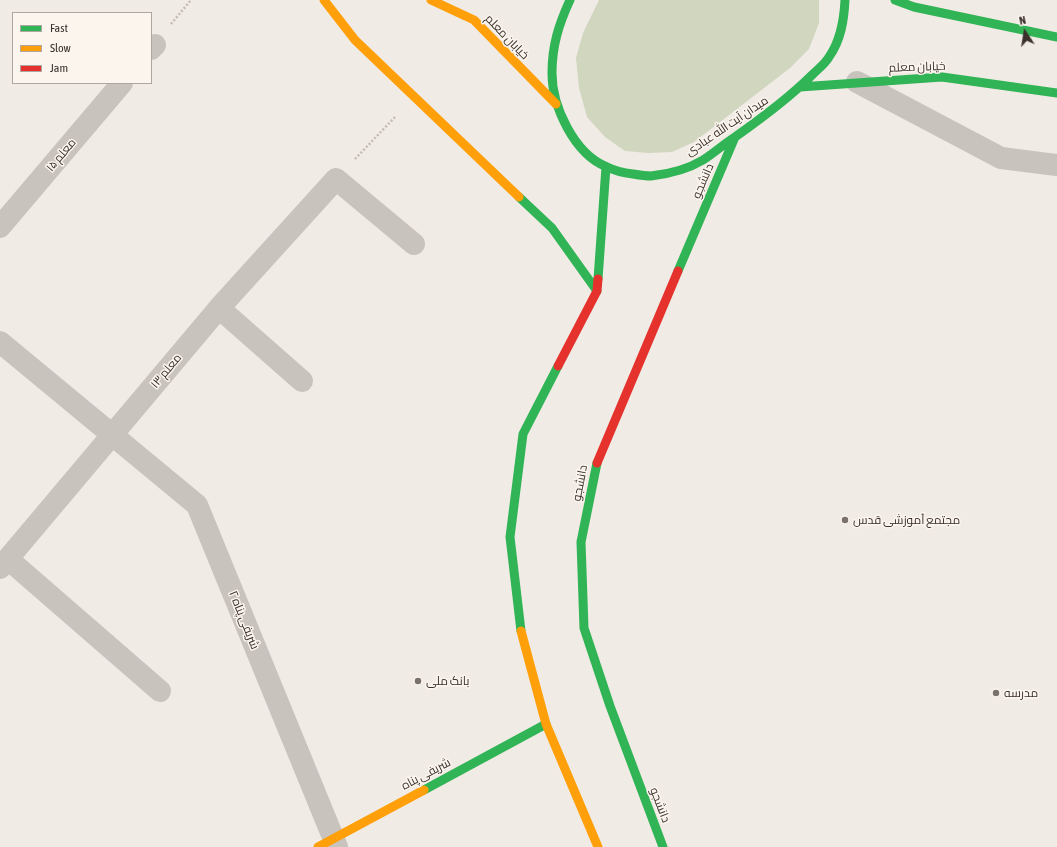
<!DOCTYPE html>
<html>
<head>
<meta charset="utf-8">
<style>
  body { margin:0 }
  #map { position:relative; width:1057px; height:847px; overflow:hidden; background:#f0ebe5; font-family:"Asap Condensed",sans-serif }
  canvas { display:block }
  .legend { position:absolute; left:12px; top:12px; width:140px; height:72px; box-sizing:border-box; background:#fbf5ee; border:1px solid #aea6a0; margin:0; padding:5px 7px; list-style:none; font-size:12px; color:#3b302b }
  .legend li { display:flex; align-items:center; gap:8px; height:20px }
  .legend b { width:20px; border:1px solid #aea6a0 }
  .north { position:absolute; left:1005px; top:12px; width:40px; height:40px; -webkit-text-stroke:3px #fbf5ee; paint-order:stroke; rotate:348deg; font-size:11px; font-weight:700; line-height:16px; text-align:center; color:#3b302b }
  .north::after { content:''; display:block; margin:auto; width:14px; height:18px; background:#3b302b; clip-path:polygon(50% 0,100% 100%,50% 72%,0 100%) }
</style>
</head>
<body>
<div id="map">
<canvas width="1057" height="847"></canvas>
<ul class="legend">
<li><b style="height:5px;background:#30b455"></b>Fast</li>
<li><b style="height:5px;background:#ff9f0a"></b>Slow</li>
<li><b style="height:5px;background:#e5322d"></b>Jam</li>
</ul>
<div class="north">N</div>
</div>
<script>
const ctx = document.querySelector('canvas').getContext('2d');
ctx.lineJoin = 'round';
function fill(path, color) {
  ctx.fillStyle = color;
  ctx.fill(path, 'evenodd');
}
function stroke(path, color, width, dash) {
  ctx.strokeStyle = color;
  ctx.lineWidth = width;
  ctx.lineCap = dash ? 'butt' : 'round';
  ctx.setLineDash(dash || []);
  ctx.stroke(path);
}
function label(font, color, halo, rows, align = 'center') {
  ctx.font = font + ' "Asap Condensed",Cairo,sans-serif';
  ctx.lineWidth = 3;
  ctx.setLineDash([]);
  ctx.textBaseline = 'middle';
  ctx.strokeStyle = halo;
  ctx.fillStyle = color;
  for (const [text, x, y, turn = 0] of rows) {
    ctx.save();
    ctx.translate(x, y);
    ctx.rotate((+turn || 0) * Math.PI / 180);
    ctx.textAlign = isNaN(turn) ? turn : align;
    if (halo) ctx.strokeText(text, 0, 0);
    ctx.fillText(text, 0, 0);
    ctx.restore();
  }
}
const green = new Path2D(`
  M599,0H819V23L809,49L790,68L694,142L672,152L648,153L625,151L605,137L587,117L579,88L576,58L583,33Z`);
const path = new Path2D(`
  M171,24L191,0
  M355,159L396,116`);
const street = new Path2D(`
  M151,49L155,45
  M857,82L1001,158L1057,165
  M0,227L122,83
  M219,308L302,381
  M0,342L197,505L337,847
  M8,559L160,691
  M0,568L219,308L336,179L414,244`);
const fast = new Path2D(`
  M570,0C559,24 552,45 552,73C552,106 574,154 607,167C615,171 625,173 633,174C639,175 645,176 651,176C669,174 688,169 703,160C714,153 724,144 735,137C762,118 789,98 812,75C818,69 825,64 829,57C841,40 844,20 845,0
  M895,0L914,7L1057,37
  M800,87L942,77L1057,93
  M519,197L552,228L597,291
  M678,271L735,137
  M598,279L606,167
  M597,463L581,542L584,628L610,706L663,847
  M521,631L510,537L523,434L558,366
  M424,790L546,724`);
const slow = new Path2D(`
  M324,0L355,40L519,197
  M431,0L474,20L556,104
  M521,631L546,724L598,847
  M318,847L424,790`);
const jam = new Path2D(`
  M558,366L597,291L598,279
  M597,463L678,271`);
const markers = [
  [845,520,4,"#7a716c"],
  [418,681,4,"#7a716c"],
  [996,693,4,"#7a716c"]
];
const streetNames = [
  ["خیابان معلم",507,37,46],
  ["خیابان معلم",917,67,-2],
  ["میدان آیت الله عبادی",727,126,-34],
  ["معلم ۱۵",61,155,-50],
  ["دانشجو",703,181,-67],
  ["معلم ۱۳",166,371,-50],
  ["دانشجو",580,483,-79],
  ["شریفی پناه ۲",244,620,68],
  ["شریفی پناه",426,774,-28],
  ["دانشجو",660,805,69]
];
const poiNames = [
  ["مجتمع آموزشی قدس",853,520],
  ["بانک ملی",426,681],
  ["مدرسه",1004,693]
];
fill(green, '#d1d6bf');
stroke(path, '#c2bbb6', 2.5, [2, 2]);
stroke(street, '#c9c3be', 22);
stroke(fast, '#30b455', 9);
stroke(slow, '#ff9f0a', 9);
stroke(jam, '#e5322d', 9);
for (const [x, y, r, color] of markers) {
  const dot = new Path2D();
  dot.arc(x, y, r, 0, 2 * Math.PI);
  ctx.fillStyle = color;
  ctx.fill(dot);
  stroke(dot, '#fbf5ee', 1.5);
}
label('12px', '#3b302b', '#fbf5ee', streetNames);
label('12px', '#3b302b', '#fbf5ee', poiNames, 'left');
</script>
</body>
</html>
